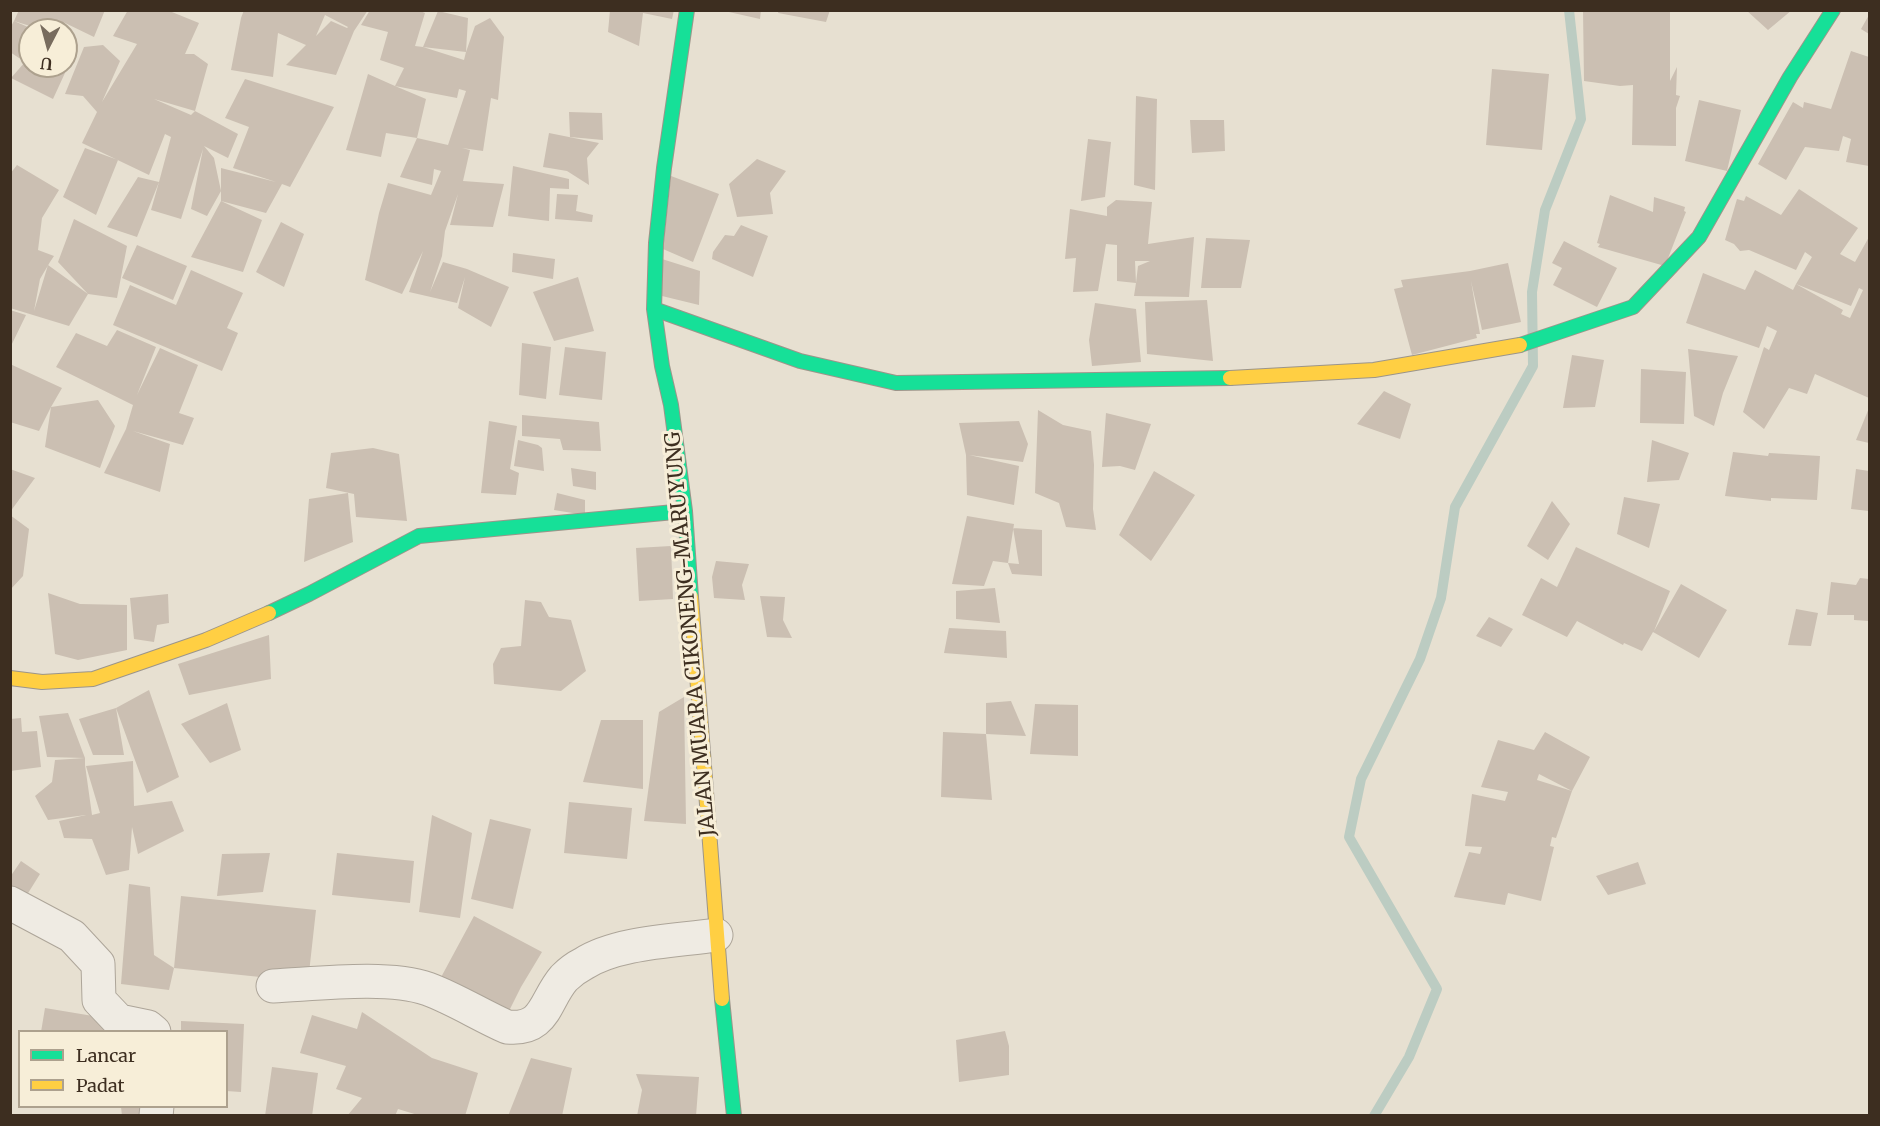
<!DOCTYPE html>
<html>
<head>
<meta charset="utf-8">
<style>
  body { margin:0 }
  #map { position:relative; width:1880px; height:1126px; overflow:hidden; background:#e7e0d1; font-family:Merriweather,serif }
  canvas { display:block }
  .frame { position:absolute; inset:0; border:12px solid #3d2e20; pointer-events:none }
  .legend { position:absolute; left:18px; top:1030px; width:210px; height:78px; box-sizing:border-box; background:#f7eed8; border:2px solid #ada18e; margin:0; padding:8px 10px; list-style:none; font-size:18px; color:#3d2e20 }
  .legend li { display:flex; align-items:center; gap:12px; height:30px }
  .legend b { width:30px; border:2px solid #ada18e }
  .north { position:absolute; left:18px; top:18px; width:60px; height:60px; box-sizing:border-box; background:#f7eed8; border:2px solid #ada18e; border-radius:50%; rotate:186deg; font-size:16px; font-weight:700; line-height:24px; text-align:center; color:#3d2e20 }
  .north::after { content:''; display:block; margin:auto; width:21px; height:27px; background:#786c5e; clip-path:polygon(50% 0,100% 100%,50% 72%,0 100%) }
</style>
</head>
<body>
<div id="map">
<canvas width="1880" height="1126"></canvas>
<div class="frame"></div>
<ul class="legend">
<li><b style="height:8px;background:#16e098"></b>Lancar</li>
<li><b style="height:8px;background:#ffcf43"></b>Padat</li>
</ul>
<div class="north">U</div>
</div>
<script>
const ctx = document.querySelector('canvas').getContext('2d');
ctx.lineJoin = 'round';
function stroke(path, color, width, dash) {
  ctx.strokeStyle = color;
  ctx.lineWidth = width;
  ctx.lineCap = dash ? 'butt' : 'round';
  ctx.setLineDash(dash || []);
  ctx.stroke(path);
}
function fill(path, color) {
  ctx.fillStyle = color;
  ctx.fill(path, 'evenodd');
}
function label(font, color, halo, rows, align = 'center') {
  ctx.font = font + ' Merriweather,serif';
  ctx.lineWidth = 6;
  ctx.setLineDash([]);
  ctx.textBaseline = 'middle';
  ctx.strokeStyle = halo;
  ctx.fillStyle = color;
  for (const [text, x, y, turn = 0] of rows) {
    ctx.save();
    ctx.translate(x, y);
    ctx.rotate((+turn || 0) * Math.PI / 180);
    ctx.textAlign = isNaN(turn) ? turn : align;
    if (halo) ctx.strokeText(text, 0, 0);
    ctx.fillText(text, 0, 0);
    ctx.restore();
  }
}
const stream = new Path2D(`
  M1374,1116L1409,1057L1437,989L1349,837L1361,779L1420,659L1441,598L1455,507L1533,366L1532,292L1545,210L1581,119L1569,10`);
const building = new Path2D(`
  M19,10H105L94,37L63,22L59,30H43L14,21L35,30H30V66H66V44L76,49L53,99L11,78L25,62L10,52V28L14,21Z
  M128,10H167L199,23L185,54H194L208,64L195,111L154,99L191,115L195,111L238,134L228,158L204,146L214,158L221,191L207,216L191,209L203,149L181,219L151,210L159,182L137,237L107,227L138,177L159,182L171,137L165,134L149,175L82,143L97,112L83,96L65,94L84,47L103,45L120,61L102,102L137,44L113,36Z
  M244,10H368L354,31L336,75L286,65L306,45L278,33L273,77L231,70L241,18ZM325,15L348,27L347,28L331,21L316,36Z
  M370,10H418L425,13L415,46L423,47L438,11L468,18L466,52L475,26L490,18L504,37L498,100L491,98L483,151L462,148L470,150L463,181L504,184L493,227L450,225L458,194L445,231L442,256L430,292L443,262L467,269L509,287L491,327L458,308L465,277L457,303L409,292L423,251L402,294L365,280L379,213L388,183L431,195L441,171L434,169L432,185L400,177L417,138L386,133L381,157L346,150L368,74L395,86L404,68L380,60L388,32L361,25ZM423,47L466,52L464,60ZM395,86L457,98L459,89L466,91L448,145L417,138L426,99Z
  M610,10H674L672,19L643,13L639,46L608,32Z
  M720,10H761L760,19Z
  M779,10H830L826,22L778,13Z
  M1583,10H1670V81L1677,67L1676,95L1680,96L1676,108V146L1632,145L1633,85L1620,86L1584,81Z
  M1746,10H1792L1768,30Z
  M1869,15V34L1861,29Z
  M1851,51L1869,57V166L1846,162L1851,139L1843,136L1839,151L1805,147L1786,180L1758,164L1793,102L1803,108L1804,102L1831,109Z
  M1492,69L1549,74L1542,150L1486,145Z
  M245,79L334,107L290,187L282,184L266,213L221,201V168L276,182L233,168L249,127L225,118Z
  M1136,96L1157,99L1155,190L1134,185Z
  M1699,100L1741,110L1727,171L1685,161Z
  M569,112L602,113L603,140L570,137Z
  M1190,120H1224L1225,151L1192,153Z
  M549,133L599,143L587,158L589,185L567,171L543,167Z
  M1088,139L1111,142L1105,197L1081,201Z
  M85,148L118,160L96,215L63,197Z
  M757,159L786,171L770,193L773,214L737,217L729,184Z
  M17,165L59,190L42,218L38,250L54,256L50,262L40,279L34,311L48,265L88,294L69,326L10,308V174Z
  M513,166L569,179V189L550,188L549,221L508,216Z
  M671,176L719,194L693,262L663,249Z
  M1799,189L1858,228L1840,254L1855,262L1869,237V398L1815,374L1807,394L1789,388L1764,429L1743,412L1764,347L1769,350L1777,331L1767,326L1759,348L1686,323L1703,273L1745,290L1755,270L1793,290L1796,284L1843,310L1841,314L1850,318L1863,290L1859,288L1851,306L1796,284L1812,257L1805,252L1796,270L1749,250L1740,251L1734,244L1725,240L1737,199L1744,201L1746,196L1781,215Z
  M557,194L578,195L576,211L593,215L592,222L555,219Z
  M1610,195L1653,212L1654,197L1685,207L1684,211L1686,212L1665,266L1598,247L1600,244L1597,243Z
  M1116,200L1152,202L1148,244L1194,237L1189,297L1134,296L1136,283L1117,281V245L1106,244L1098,291L1073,292L1076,258L1065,259L1070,209L1107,216V207ZM1135,261H1150L1138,266L1136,283Z
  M221,201L262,220L243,272L191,257Z
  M74,219L127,246L117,298L88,294L58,262Z
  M281,222L304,234L284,287L256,272Z
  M741,225L768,236L753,277L712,259L713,252L725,235L734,236Z
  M1206,238L1250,240L1241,288H1201Z
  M1564,241L1617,268L1597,307L1553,285L1562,268L1552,263Z
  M137,245L187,266L173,300L122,278Z
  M513,253L555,259L553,279L512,272Z
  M662,259L700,271L699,305L662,296Z
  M1508,263L1521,322L1482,330L1471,281L1480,334H1476L1477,338L1412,355L1394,289L1403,287L1401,280L1470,271Z
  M191,270L243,293L227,328L238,333L222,371L113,325L130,285L176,305Z
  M578,277L594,331L554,341L533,292Z
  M1207,300L1213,361L1147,354L1145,302Z
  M1095,303L1136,309L1141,362L1092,366L1089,340Z
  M10,310L26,315L10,348Z
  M117,330L156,347L137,395L160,348L198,365L179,413L194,418L183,445L133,431L170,444L160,492L104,473L126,429L133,405L56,367L76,333L107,346Z
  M522,343L551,347L546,399L519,395Z
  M565,347L606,352L602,400L559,395Z
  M1688,349L1738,356L1723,393L1714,426L1694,416Z
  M1572,355L1604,360L1595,407L1563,408Z
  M10,364L62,388L51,407L98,400L115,426L100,468L45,447L51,407L39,431L10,422Z
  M1641,369L1686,372L1684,424L1640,423Z
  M1384,391L1411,404L1400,439L1357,424Z
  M1869,408V443L1856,440Z
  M1038,410L1063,425L1091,431L1094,465L1093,509L1096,530L1066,527L1059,503L1035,493Z
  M1106,413L1151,424L1135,470L1120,466L1102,467Z
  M522,415L599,422L601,451L563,450L560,439L522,436Z
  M489,421L517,426L510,469L519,473L516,495L481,493Z
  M1019,421L1028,444L1023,462L969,455L1019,466L1014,505L967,495L966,455L959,423Z
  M518,440L538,445L542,448L544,471L514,466Z
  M1652,440L1689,453L1679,480L1647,482Z
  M373,448L399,454L407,521L356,517L354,494L326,488L331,453Z
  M1733,452L1768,456L1769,453L1820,456L1817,500L1771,498V501L1725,496Z
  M571,468L596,472V490L573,486Z
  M10,469L35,478L10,512Z
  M1856,469L1869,471V511L1851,509Z
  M1154,471L1195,495L1151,561L1119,535Z
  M348,493L353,542L304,562L309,499Z
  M557,493L585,500V515L554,510Z
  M1624,497L1660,504L1649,548L1617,534Z
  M1552,501L1570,524L1548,560L1527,546Z
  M10,515L29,529L23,576L10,590Z
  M967,516L1014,524L1008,563L993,561L984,586L952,584Z
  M1013,528L1042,530V576L1012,574L1008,563L1019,564Z
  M671,546L673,599L639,601L636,548Z
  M1576,547L1670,591L1654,631L1681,584L1727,610L1699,658L1653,632L1642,651L1624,643L1623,645L1577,621L1567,637L1522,615L1541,578L1557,587Z
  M716,561L749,564L742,585L745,600L714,598L712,577Z
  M1860,578L1869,579V621L1854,620V615H1827L1831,582L1856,585Z
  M995,588L1000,623L956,619V591Z
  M48,593L80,604L127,605V650L78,660L55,654Z
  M168,594L169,623L157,625L154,642L134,639L130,598Z
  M760,596L785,597L783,620L792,638L767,637Z
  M525,600L541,602L549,617L571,620L586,671L561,691L494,684L493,664L501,648L521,646Z
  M1796,609L1818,613L1811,646L1788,645Z
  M1489,617L1513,629L1501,647L1476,636Z
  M949,628L1006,631L1007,658L944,653Z
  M269,635L271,679L189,695L178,664Z
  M149,690L179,777L147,793L116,708L124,755H93L79,719L116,708Z
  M684,697L686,824L644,821L659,712Z
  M1011,701L1026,736L986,734V703Z
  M227,703L241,750L210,763L181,724Z
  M1035,704L1078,705V756L1030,754Z
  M68,713L85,758L47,757L39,716Z
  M21,718L22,732L37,731L41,767L10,771V719Z
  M601,720H643V789L583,782Z
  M943,732L986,734L992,800L941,797Z
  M1545,732L1590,757L1572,791L1539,774L1537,780L1572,791L1556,838L1552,837L1550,846L1554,847L1541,901L1508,893L1505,905L1454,897L1469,852L1480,854L1482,847L1465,846L1472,794L1505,801L1508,792L1481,787L1498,740L1534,750Z
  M85,758V765L92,815L100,813L86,766L133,761L134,806L172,801L184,831L138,854L132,827L129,870L106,875L92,839L64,838L59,821L86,815L48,820L35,796L52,782L55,760Z
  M569,802L632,808L627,859L564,853Z
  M432,815L472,833L460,918L419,912Z
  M490,819L531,829L513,909L471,899Z
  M270,853L263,892L217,896L222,854Z
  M337,853L414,861L410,903L332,895Z
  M21,861L40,874L25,898L10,889V877Z
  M1638,862L1646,884L1608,895L1596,876Z
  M129,884L150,887L154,955L174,968L169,990L121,984Z
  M181,896L316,910L308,982L174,968Z
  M474,916L542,952L521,987L506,1017L439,981Z
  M45,1008L105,1018L103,1032H41Z
  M362,1012L432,1058L478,1073L465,1116H421L398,1109L395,1116H347L362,1098L336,1089L346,1066L300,1053L312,1015L357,1029Z
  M181,1021L244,1024L241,1092L226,1091V1032H181Z
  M1005,1031L1009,1046V1075L959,1082L956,1040Z
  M531,1058L572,1068L562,1116H508Z
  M272,1067L318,1073L312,1116H265Z
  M636,1074L699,1077L696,1116H637L642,1090Z
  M121,1107H149L150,1116H122Z`);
const street = new Path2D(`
  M10,903L72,936L98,964L99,1000L119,1021L148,1027L154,1032
  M273,986C316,984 388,975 428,989C455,999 480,1015 507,1027C546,1031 544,1001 564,978C569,973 577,967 583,964C617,942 676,941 716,935
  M156,1116L157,1106`);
const fast = new Path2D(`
  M687,10L664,168L656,243L654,309L662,366L671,405L685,511L691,597
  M654,309L800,361L896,383L1230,378
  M1520,345L1633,307L1699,237L1790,77L1833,10
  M269,613L309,594L419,536L685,511
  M722,999L734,1116`);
const slow = new Path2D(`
  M1230,378L1374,370L1520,345
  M691,597L722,999
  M10,678L42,682L93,679L206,640L269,613`);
const streetNames = [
  ["JALAN MUARA CIKONENG-MARUYUNG",691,634,-95]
];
stroke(stream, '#bcccc2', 10);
fill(building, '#cbbfb2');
stroke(street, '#ada599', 35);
stroke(fast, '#9c958a', 16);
stroke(slow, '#9c958a', 16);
stroke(street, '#efebe3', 33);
stroke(fast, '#16e098', 14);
stroke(slow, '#ffcf43', 14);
label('21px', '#3d2e20', '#f7eed8', streetNames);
</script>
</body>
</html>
